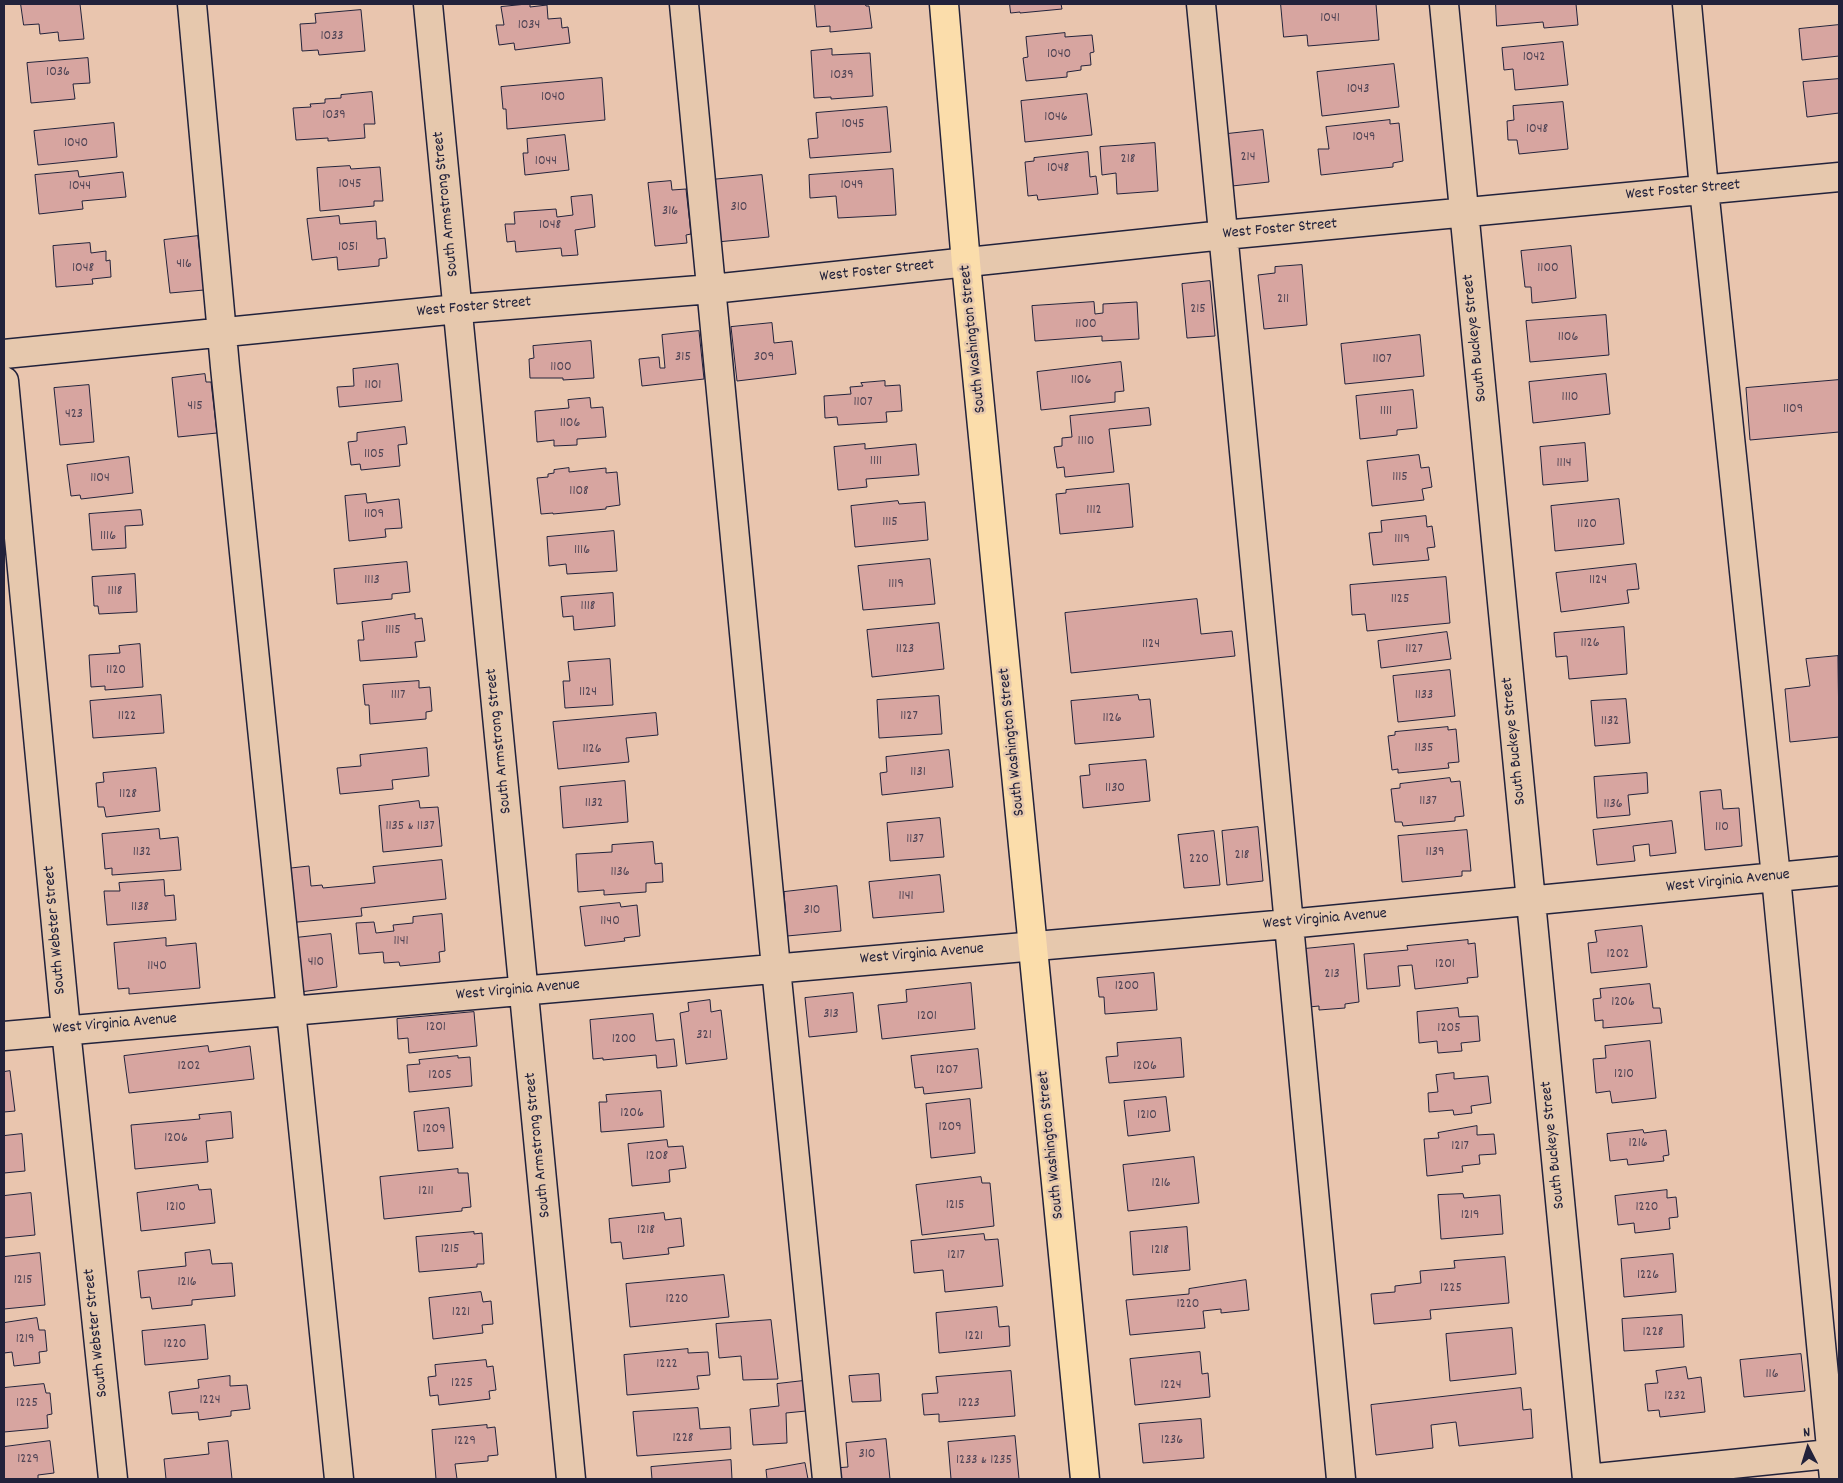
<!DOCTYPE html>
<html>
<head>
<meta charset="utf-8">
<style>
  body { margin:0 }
  #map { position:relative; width:1843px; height:1483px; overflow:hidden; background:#e9c5ae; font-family:Dekko,sans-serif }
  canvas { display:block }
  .frame { position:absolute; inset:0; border:5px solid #22223b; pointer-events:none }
  .north { position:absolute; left:1783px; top:1423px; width:50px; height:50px; -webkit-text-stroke:4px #e6c8ad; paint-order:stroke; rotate:355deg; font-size:14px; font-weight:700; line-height:20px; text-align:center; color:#22223b }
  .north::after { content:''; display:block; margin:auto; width:18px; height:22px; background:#22223b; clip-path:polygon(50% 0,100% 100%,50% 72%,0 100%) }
</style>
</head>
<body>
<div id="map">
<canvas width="1843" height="1483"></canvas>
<div class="frame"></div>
<div class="north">N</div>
</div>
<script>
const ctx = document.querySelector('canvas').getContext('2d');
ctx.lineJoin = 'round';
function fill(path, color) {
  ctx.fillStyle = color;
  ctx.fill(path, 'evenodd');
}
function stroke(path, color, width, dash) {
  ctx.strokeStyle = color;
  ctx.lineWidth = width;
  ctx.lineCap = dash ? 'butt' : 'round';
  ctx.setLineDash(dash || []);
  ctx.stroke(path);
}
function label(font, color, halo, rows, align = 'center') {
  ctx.font = font + ' Dekko,sans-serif';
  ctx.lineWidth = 5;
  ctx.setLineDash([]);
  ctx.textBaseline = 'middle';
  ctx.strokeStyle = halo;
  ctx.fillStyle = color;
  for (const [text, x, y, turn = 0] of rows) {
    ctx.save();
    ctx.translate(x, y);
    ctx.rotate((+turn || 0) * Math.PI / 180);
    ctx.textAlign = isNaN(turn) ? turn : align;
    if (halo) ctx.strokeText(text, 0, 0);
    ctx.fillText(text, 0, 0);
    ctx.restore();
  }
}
const building = new Path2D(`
  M21,4H80L84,39L59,41L58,32L40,34L39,24L24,25Z
  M527,4H530V7L547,5L548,19L561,18L562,28L568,27L570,43L515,50L514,43L499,45L496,25H504L501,7Z
  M815,4H865L866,6H869L872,28L830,32V26L817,27Z
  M1010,4H1064H1061L1062,9L1020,13V12L1011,13Z
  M1281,4H1376L1379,40L1308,46L1307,35L1284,37Z
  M1496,4H1576L1578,25L1544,28L1543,22L1497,26Z
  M361,10L365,51L319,55L318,50L302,51L300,24L316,23L315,14Z
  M1839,25V56L1802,60L1799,29Z
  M1065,33V37L1092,35L1094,52L1090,53L1091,65L1081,66V70L1067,72V77L1026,81L1023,58L1028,57L1026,37Z
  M1563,42L1568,85L1515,90L1513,69L1504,70L1502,48Z
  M832,49V55L870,53L873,96L831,99V97L814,98L811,51Z
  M88,58L90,83L73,84L75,99L31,103L27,63Z
  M1394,64L1399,107L1322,116L1317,72Z
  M602,78L605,120L507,129L506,109H503L501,87Z
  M1839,79V113L1807,117L1803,82Z
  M372,92L375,124H364L365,138L328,141V138L296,140L293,108L311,107L310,104L325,103V99L341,98V95Z
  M1087,94L1092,135L1025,142L1021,101Z
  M1563,102L1568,149L1519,154L1517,140H1508L1507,121L1514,120L1513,106Z
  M887,107L891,152L810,158L808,139L818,138L816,113Z
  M1390,120V124L1399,123L1403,161L1393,163V167L1321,175L1318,149H1329L1326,127Z
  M114,123L117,157L38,165L34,131Z
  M1263,130L1269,182L1232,186L1227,134Z
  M565,135L569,170L525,175L523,153H528L527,139Z
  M1155,143L1158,191L1117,194L1116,173L1102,175L1100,147Z
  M1088,152L1090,177L1096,176L1098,194L1038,200L1037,195L1028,196L1025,162L1034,161V158Z
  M350,166L351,169L380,167L383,201H374V206L320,211L317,168Z
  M893,169L896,215L838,218L836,196L810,198L809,175Z
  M78,171L79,177L123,172L126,197L82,201L83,209L39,214L35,175Z
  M762,175L769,237L717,242L710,180Z
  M671,181L672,190L686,189L691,234L686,235L687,243L655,246L648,183Z
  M592,195L595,227L575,230L578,255L562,256L561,248L516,252L515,241L507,242L505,224H515L514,212L556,209L557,217L573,215L571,197Z
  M339,216L340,224L376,221L377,239L385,238L387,258L379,259V266L338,270L337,257L312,260L307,219Z
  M198,236L204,290L170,293L164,240Z
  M90,243L91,253L106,251V261L110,260L111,277L92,279L93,284L56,287L53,246Z
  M1571,246L1576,298L1532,303L1531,287H1525L1521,251Z
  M1302,265L1307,325L1264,329L1258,275L1275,273V267Z
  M1210,281L1215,336L1187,338L1182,284Z
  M1094,302L1095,314L1103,313V304L1137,302L1139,339L1102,341V336L1035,341L1032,306Z
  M1606,315L1609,355L1530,362L1526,321Z
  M772,323L774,343L792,341L796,374L737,381L731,327Z
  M699,331L704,379L642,386L639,359L659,357L660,368H665L662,335Z
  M1420,335L1424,376L1345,384L1341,344Z
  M591,341L594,378L563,380V378H530L529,359L534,358L533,346Z
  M1121,362L1124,391L1115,392V402L1041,410L1037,372Z
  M398,364L402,401L339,407L337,387L354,386L353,369Z
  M205,374L206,382H211L217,433L178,437L172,378Z
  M1606,374L1610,414L1533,423L1529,382Z
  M1839,380V432L1750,440L1746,388Z
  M885,381V386L900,385L902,411L886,412L887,422L838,425L837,417L825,418L824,396L851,394L850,387L863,386L861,383Z
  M89,385L94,442L60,445L54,388Z
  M1413,390L1417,428L1397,430V435L1360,439L1356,396Z
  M590,398L591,408L603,407L606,437L577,439V445L554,446V440L537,442L535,411L569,408L568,400Z
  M1149,408L1151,425L1109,429L1114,472L1065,477L1064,467L1057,468L1054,447L1062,446V438L1072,437L1070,416Z
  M405,427L407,444L398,445L400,466L361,470L360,464L351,465L348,442L357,441V433Z
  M1585,443L1588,481L1543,485L1540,447Z
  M865,444V449L916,444L919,475L866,479L867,487L838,490L834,447Z
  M1419,455L1421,468L1429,467L1432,487L1422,489L1424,500L1372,506L1367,461Z
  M129,457L133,493L81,499L80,495L71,496L67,465Z
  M569,468V472L606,468V473L617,472L620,505L606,507V509L553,514V513L541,514L537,478L548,477V474L554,473V470Z
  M1129,484L1133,527L1060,534L1056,494L1066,493V490Z
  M366,494L367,503L399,499L402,528L385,529L386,537L349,541L345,496Z
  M1619,499L1624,544L1555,551L1551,506Z
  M898,501L899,504L925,502L928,540L855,547L851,506Z
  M141,510L143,525L125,526L126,548L92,550L89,514Z
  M1426,516L1427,527L1432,526L1435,547L1427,548L1429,560L1373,565L1369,533L1382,532L1381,521Z
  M614,531L617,571L567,574L566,564L549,566L547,537Z
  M930,559L935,604L863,610L858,566Z
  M407,562L410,592L392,594V599L337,604L334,569Z
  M1636,564L1639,589L1627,590L1629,603L1561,612L1556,573Z
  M135,574L137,612L99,614L98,606H94L92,577Z
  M1446,577L1450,623L1367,631L1365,614L1352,615L1350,585Z
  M613,593L615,626L574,630L573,616L563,617L561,597Z
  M1197,599L1201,634L1232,631L1235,656L1071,673L1065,613Z
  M415,614V619L422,618L425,641L415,642L417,657L360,661L358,640H364L362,622Z
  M939,623L944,669L872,677L867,630Z
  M1624,627L1627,674L1569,679L1567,656L1556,657L1554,633Z
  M1447,632L1451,659L1381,668L1378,641Z
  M140,644L143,687L105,690V686L91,687L89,655L120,653L119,646Z
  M1838,656L1839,737L1790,742L1785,689L1810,686L1806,659Z
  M610,659L613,705L565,708L563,681H570L568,662Z
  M1450,670L1455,716L1398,722L1393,676Z
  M419,681V688L430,687L432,711L426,712V719L370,724L369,705H365L363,685Z
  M161,695L164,733L93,738L90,701Z
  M1138,695L1139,700L1150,699L1154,737L1075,744L1071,701Z
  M939,696L942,734L879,738L877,700Z
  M1626,699L1630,743L1595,746L1591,701Z
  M656,713L658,735L626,738L629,762L558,769L553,722Z
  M1448,727V730L1456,729L1459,762L1448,763L1449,768L1398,773V769L1392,770L1388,736L1395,735V732Z
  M427,748L429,776L392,780L393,789L340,794L337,768L361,766L360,755Z
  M949,750L953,787L882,795L880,773L887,772L886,757Z
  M1146,760L1150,801L1083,808L1080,776L1090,775L1089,765Z
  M156,768L160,811L106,817L104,807H98L96,783L104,782L103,773Z
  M1647,773L1648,793L1628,795L1630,815L1597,818L1594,777Z
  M1450,778L1451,782L1460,781L1464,816L1455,817V821L1403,826L1402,822H1395L1391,789L1400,788V784Z
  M625,781L628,822L563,828L560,787Z
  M1721,790L1723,809L1739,808L1742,846L1705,850L1700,792Z
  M419,801L420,808L438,807L442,846L383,852L379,806Z
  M940,818L944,857L890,861L887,823Z
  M1672,821L1676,853L1650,856L1649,844L1633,846L1635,861L1597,865L1593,830Z
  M1258,827L1263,881L1227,885L1222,831Z
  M159,829L160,839L178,837L181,870L112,875V868L105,869L102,834Z
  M1467,830L1471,871H1462V876L1402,882L1398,836Z
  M1214,831L1220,885L1184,888L1178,835Z
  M653,842L655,864L662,863L663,882L646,883V892L604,895V890L578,892L576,854L612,852V845Z
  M442,860L446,899L361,908L362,916L287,923L285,894L293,893L291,868L309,866L311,886L322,885L323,888L375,883L373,867Z
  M940,875L944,912L873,918L869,882Z
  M164,880L165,896L174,895L176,920L107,925L104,891H120L119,883Z
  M837,886L841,931L787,936L784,892Z
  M620,903L621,907L637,905L640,936L624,938L625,941L585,946L580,907Z
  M442,914L445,951L439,952L440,962L400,966L399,962L384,963L383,952L359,954L356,923L374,922L376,933L394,931L393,925L413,923V917Z
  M1642,926L1647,967L1591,973L1588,943L1597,942L1595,931Z
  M331,934L337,987L300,992L295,938Z
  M166,938V946L196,943L200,988L129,994V988L118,989L114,943Z
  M1468,940V944L1475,943L1478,977L1467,978L1468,983L1415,989L1412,965L1398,966L1400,986L1367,989L1364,954L1408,950L1407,946Z
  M1354,944L1359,1002L1345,1004V1008L1319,1010V1006L1309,1007L1304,949Z
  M1154,973L1157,1010L1105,1014L1104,997H1099L1097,978Z
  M971,983L975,1029L882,1039L878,1005L907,1002L906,990Z
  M1650,984L1653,1008H1660L1662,1023L1603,1028V1020L1595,1021L1593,999L1601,998L1600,989Z
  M853,993L857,1032L809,1037L805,998Z
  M710,1000L711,1012L721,1010L727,1059L686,1064L680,1013L689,1011L688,1003Z
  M1458,1008L1459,1017L1478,1016L1480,1041L1461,1043L1462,1051L1438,1053L1437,1041L1419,1043L1417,1012Z
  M474,1012L477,1046L409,1053L408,1038L398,1039L397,1019Z
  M653,1014L656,1041L674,1039L677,1066L657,1068L656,1055L603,1060V1058L593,1059L590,1020Z
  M1181,1038L1184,1077L1109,1083L1106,1057L1118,1056L1117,1043Z
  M1650,1041L1656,1098L1612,1103L1610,1091L1596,1093L1593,1059L1606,1058L1605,1046Z
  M208,1046L209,1052L250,1046L254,1079L129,1093L124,1056Z
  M978,1049L982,1088L924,1094L923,1087L915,1088L911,1056Z
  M458,1056V1058L470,1057L472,1086L409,1092L407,1065L420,1064L419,1060Z
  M10,1071L15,1111L4,1112V1072Z
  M1454,1073V1079L1488,1076L1491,1103L1471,1106L1472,1113L1454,1115L1453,1110L1429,1112L1428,1093L1438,1092L1436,1075Z
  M661,1091L664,1127L601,1132L599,1102H607L606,1095Z
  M1166,1097L1170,1131L1128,1136L1124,1101Z
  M970,1099L975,1153L931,1158L926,1104Z
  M449,1108L453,1148L418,1151L414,1112Z
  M231,1112L233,1138L206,1141L208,1162L135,1169L131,1125L200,1119L199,1115Z
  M1477,1126V1135L1494,1134L1496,1154L1479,1155L1480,1164L1462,1166L1463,1172L1427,1176L1424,1139L1439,1138L1438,1133Z
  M1643,1130L1644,1133L1666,1130L1669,1155L1663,1156L1664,1161L1628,1165L1627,1159L1610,1161L1607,1134Z
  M22,1134L25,1171L4,1173V1136Z
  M667,1140L668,1147L683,1146L686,1168L669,1170L670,1182L632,1186L628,1144Z
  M1194,1157L1199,1203L1128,1211L1123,1165Z
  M458,1169V1173H468L471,1207L462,1208V1211L384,1219L380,1177Z
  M981,1177L982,1183H990L994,1226L922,1235L916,1185Z
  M198,1185L199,1190L211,1189L215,1223L141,1231L137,1193Z
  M1667,1190V1198L1676,1197L1678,1217L1669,1218L1670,1229L1635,1233L1634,1223L1618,1225L1615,1196Z
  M31,1193L35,1235L4,1238V1196Z
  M1463,1194L1464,1198L1500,1195L1503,1234L1441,1239L1438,1195Z
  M664,1213L665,1220L681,1218L684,1246L668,1248L669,1254L623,1259L621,1242L611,1243L609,1219Z
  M1187,1227L1190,1270L1133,1275L1130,1232Z
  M474,1232V1234L482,1233L484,1264H477V1267L419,1272L416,1237Z
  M984,1234L985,1240L998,1239L1003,1286L945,1292L943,1270L914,1273L911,1241Z
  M210,1250L212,1264L232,1263L235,1296L192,1300V1305L152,1309L150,1297L141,1298L138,1271L186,1266L185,1253Z
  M40,1253L45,1305L4,1309V1257Z
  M1673,1254L1676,1292L1624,1297L1621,1259Z
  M1505,1257L1509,1303L1430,1310L1431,1319L1374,1324L1371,1294L1395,1292V1286L1421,1283L1420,1271L1455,1268L1454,1261Z
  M724,1275L729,1317L630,1327L626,1284Z
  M1246,1280L1249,1310L1221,1313V1309L1203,1311L1205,1328L1130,1335L1126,1300L1189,1294V1289Z
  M481,1292L483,1302L491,1301L493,1324L482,1325L483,1333L433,1339L429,1298Z
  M997,1307L999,1327L1009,1326L1010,1346L939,1353L936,1313Z
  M1682,1315L1684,1347L1624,1351L1622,1319Z
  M37,1318L39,1330H45L47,1351L39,1352L40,1363L14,1366L12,1352L4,1353V1323Z
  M771,1320L778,1379L743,1380L741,1356L719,1358L716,1324Z
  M205,1325L208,1359L145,1365L142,1331Z
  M1512,1328L1516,1374L1450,1381L1446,1334Z
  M688,1349V1353L708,1352L710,1375L697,1376L699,1389L627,1395L624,1355Z
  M1200,1352L1202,1374L1208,1373L1210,1397L1135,1405L1130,1359Z
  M1801,1354L1805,1391L1744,1397L1740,1360Z
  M486,1360L487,1367L493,1366L496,1390L489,1391L490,1399L439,1405L438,1395L430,1396L428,1377L436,1376L435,1365Z
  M1686,1367L1688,1379L1701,1377L1705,1412L1660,1417L1659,1410L1648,1411L1645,1384L1658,1383L1656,1371Z
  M1011,1371L1015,1416L939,1422V1414L924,1415L922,1394L938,1393L936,1377Z
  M879,1374L881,1401L852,1402L849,1376Z
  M230,1376V1386L247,1385L250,1409L231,1411V1416L199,1420L198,1412L172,1414L169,1392L199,1388L198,1380Z
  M803,1381L806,1411L786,1413L787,1443L753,1445L750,1409L779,1406L777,1384Z
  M44,1384L46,1393H50L52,1414L47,1415L48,1428L4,1432V1388Z
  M1521,1388L1523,1410L1531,1409L1533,1438L1459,1446L1456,1422L1431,1425L1433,1448L1376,1455L1371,1405Z
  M698,1408L700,1429L730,1427L731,1449L637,1456L633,1412Z
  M1201,1419L1204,1458L1143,1463L1139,1424Z
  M487,1425V1428L495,1427L498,1455L488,1456V1461L455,1464L457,1479H436L432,1430Z
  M1015,1436L1019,1479H951L948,1442Z
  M886,1439L890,1479H836L835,1468L848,1467L846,1443Z
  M50,1441L54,1473L38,1475V1479H4V1447Z
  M228,1441L232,1479H166L164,1459L209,1454L208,1443Z
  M731,1460L732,1479H652L651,1467Z
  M805,1463L808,1479H767L766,1470Z`);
const minor = new Path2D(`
  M192,4L225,367L339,1479
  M428,4L571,1479
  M684,4L776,968L827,1479
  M1201,4C1251,495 1293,988 1341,1479
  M1444,4L1587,1479
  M1687,4L1704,189L1776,877L1834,1479
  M4,354L458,309L712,289L1224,235L1839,177
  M4,381L66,1030L113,1479
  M4,1036L1288,924L1839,871
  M1587,1479L1839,1453`);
const major = new Path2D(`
  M944,4L966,263L1085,1479`);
const numberNames = [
  ["1041",1330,19],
  ["1034",529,26],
  ["1033",332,37],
  ["1040",1059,55],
  ["1042",1534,58],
  ["1036",58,73],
  ["1039",842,76],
  ["1043",1358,90],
  ["1040",553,98],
  ["1039",334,116],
  ["1046",1056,118],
  ["1045",853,125],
  ["1048",1537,130],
  ["1049",1364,138],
  ["1040",76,144],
  ["214",1248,158],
  ["218",1128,160],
  ["1044",546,162],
  ["1048",1058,169],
  ["1045",350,185],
  ["1049",852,186],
  ["1044",80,187],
  ["310",739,208],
  ["316",670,212],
  ["1048",550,226],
  ["1051",348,248],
  ["416",184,265],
  ["1048",83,269],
  ["1100",1548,269],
  ["211",1283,300],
  ["215",1198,310],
  ["1100",1086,325],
  ["1106",1568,338],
  ["315",683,358],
  ["309",764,358],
  ["1107",1382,360],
  ["1100",561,368],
  ["1106",1081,381],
  ["1101",373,386],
  ["1110",1570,398],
  ["1107",863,403],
  ["415",195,407],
  ["1109",1793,410],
  ["1111",1386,412],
  ["423",74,415],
  ["1106",570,424],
  ["1110",1086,442],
  ["1105",374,455],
  ["1111",876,462],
  ["1114",1564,464],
  ["1115",1400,478],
  ["1104",100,479],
  ["1108",579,492],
  ["1112",1094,511],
  ["1109",374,515],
  ["1115",890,523],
  ["1120",1587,525],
  ["1116",108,537],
  ["1119",1402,540],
  ["1116",582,551],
  ["1113",372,581],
  ["1124",1598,581],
  ["1119",896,585],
  ["1118",115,592],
  ["1125",1400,600],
  ["1118",588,607],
  ["1115",393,631],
  ["1126",1590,644],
  ["1124",1151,645],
  ["1123",905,650],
  ["1127",1414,650],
  ["1120",116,671],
  ["1124",588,693],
  ["1117",398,696],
  ["1133",1424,696],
  ["1122",127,717],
  ["1127",909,717],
  ["1126",1112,719],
  ["1132",1610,722],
  ["1135",1424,749],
  ["1126",592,750],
  ["1131",918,773],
  ["1130",1115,789],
  ["1128",128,795],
  ["1137",1428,802],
  ["1132",594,804],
  ["1136",1613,805],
  ["1135 & 1137",410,827],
  ["110",1722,828],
  ["1137",915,840],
  ["1132",142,853],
  ["1139",1435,853],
  ["218",1242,856],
  ["220",1199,860],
  ["1136",620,873],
  ["1141",906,897],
  ["1138",140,908],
  ["310",812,911],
  ["1140",610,922],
  ["1141",401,942],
  ["1202",1618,955],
  ["410",316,963],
  ["1201",1445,965],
  ["1140",157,967],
  ["213",1332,975],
  ["1200",1127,987],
  ["1206",1623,1003],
  ["313",831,1015],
  ["1201",927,1017],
  ["1201",436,1028],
  ["1205",1449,1029],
  ["321",704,1036],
  ["1200",624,1040],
  ["1202",189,1067],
  ["1206",1145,1067],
  ["1207",947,1071],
  ["1210",1624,1075],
  ["1205",440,1076],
  ["1206",632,1114],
  ["1210",1147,1116],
  ["1209",950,1128],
  ["1209",434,1130],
  ["1206",176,1139],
  ["1216",1638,1144],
  ["1217",1460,1147],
  ["1208",657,1157],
  ["1216",1161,1184],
  ["1211",426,1192],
  ["1215",955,1206],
  ["1210",176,1208],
  ["1220",1647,1208],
  ["1219",1470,1216],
  ["1218",646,1231],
  ["1215",450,1250],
  ["1218",1160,1251],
  ["1217",956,1256],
  ["1226",1648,1276],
  ["1215",23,1281],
  ["1216",187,1283],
  ["1225",1451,1289],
  ["1220",677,1300],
  ["1220",1188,1305],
  ["1221",461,1313],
  ["1228",1653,1333],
  ["1221",974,1337],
  ["1219",25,1340],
  ["1220",175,1345],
  ["1222",667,1365],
  ["116",1772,1375],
  ["1225",462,1384],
  ["1224",1171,1386],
  ["1232",1675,1397],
  ["1224",210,1401],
  ["1225",27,1404],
  ["1223",969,1404],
  ["1228",683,1439],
  ["1236",1172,1441],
  ["1229",465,1442],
  ["310",867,1455],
  ["1229",28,1460],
  ["1233 & 1235",984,1461]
];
const streetNames = [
  ["West Foster Street",1683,191,-5],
  ["South Armstrong Street",447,204,-96],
  ["West Foster Street",1280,230,-5],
  ["West Foster Street",877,272,-6],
  ["West Foster Street",474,308,-5],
  ["South Buckeye Street",1476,338,-96],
  ["South Washington Street",974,339,-96],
  ["South Armstrong Street",500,741,-96],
  ["South Buckeye Street",1515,741,-96],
  ["South Washington Street",1013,742,-96],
  ["West Virginia Avenue",1728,882,-6],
  ["West Virginia Avenue",1325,920,-5],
  ["South Webster Street",56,930,-95],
  ["West Virginia Avenue",922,955,-5],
  ["West Virginia Avenue",518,991,-5],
  ["West Virginia Avenue",115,1025,-5],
  ["South Armstrong Street",539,1145,-96],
  ["South Washington Street",1052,1145,-96],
  ["South Buckeye Street",1554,1145,-96],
  ["South Webster Street",97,1333,-96]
];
fill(building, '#d7a5a0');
stroke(building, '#22223b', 1);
stroke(minor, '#22223b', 31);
stroke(major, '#22223b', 31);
stroke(minor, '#e6c8ad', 28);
stroke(major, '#fbddab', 28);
label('14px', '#4f4354', null, numberNames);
label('16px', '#22223b', '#e6c8ad', streetNames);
</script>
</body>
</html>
